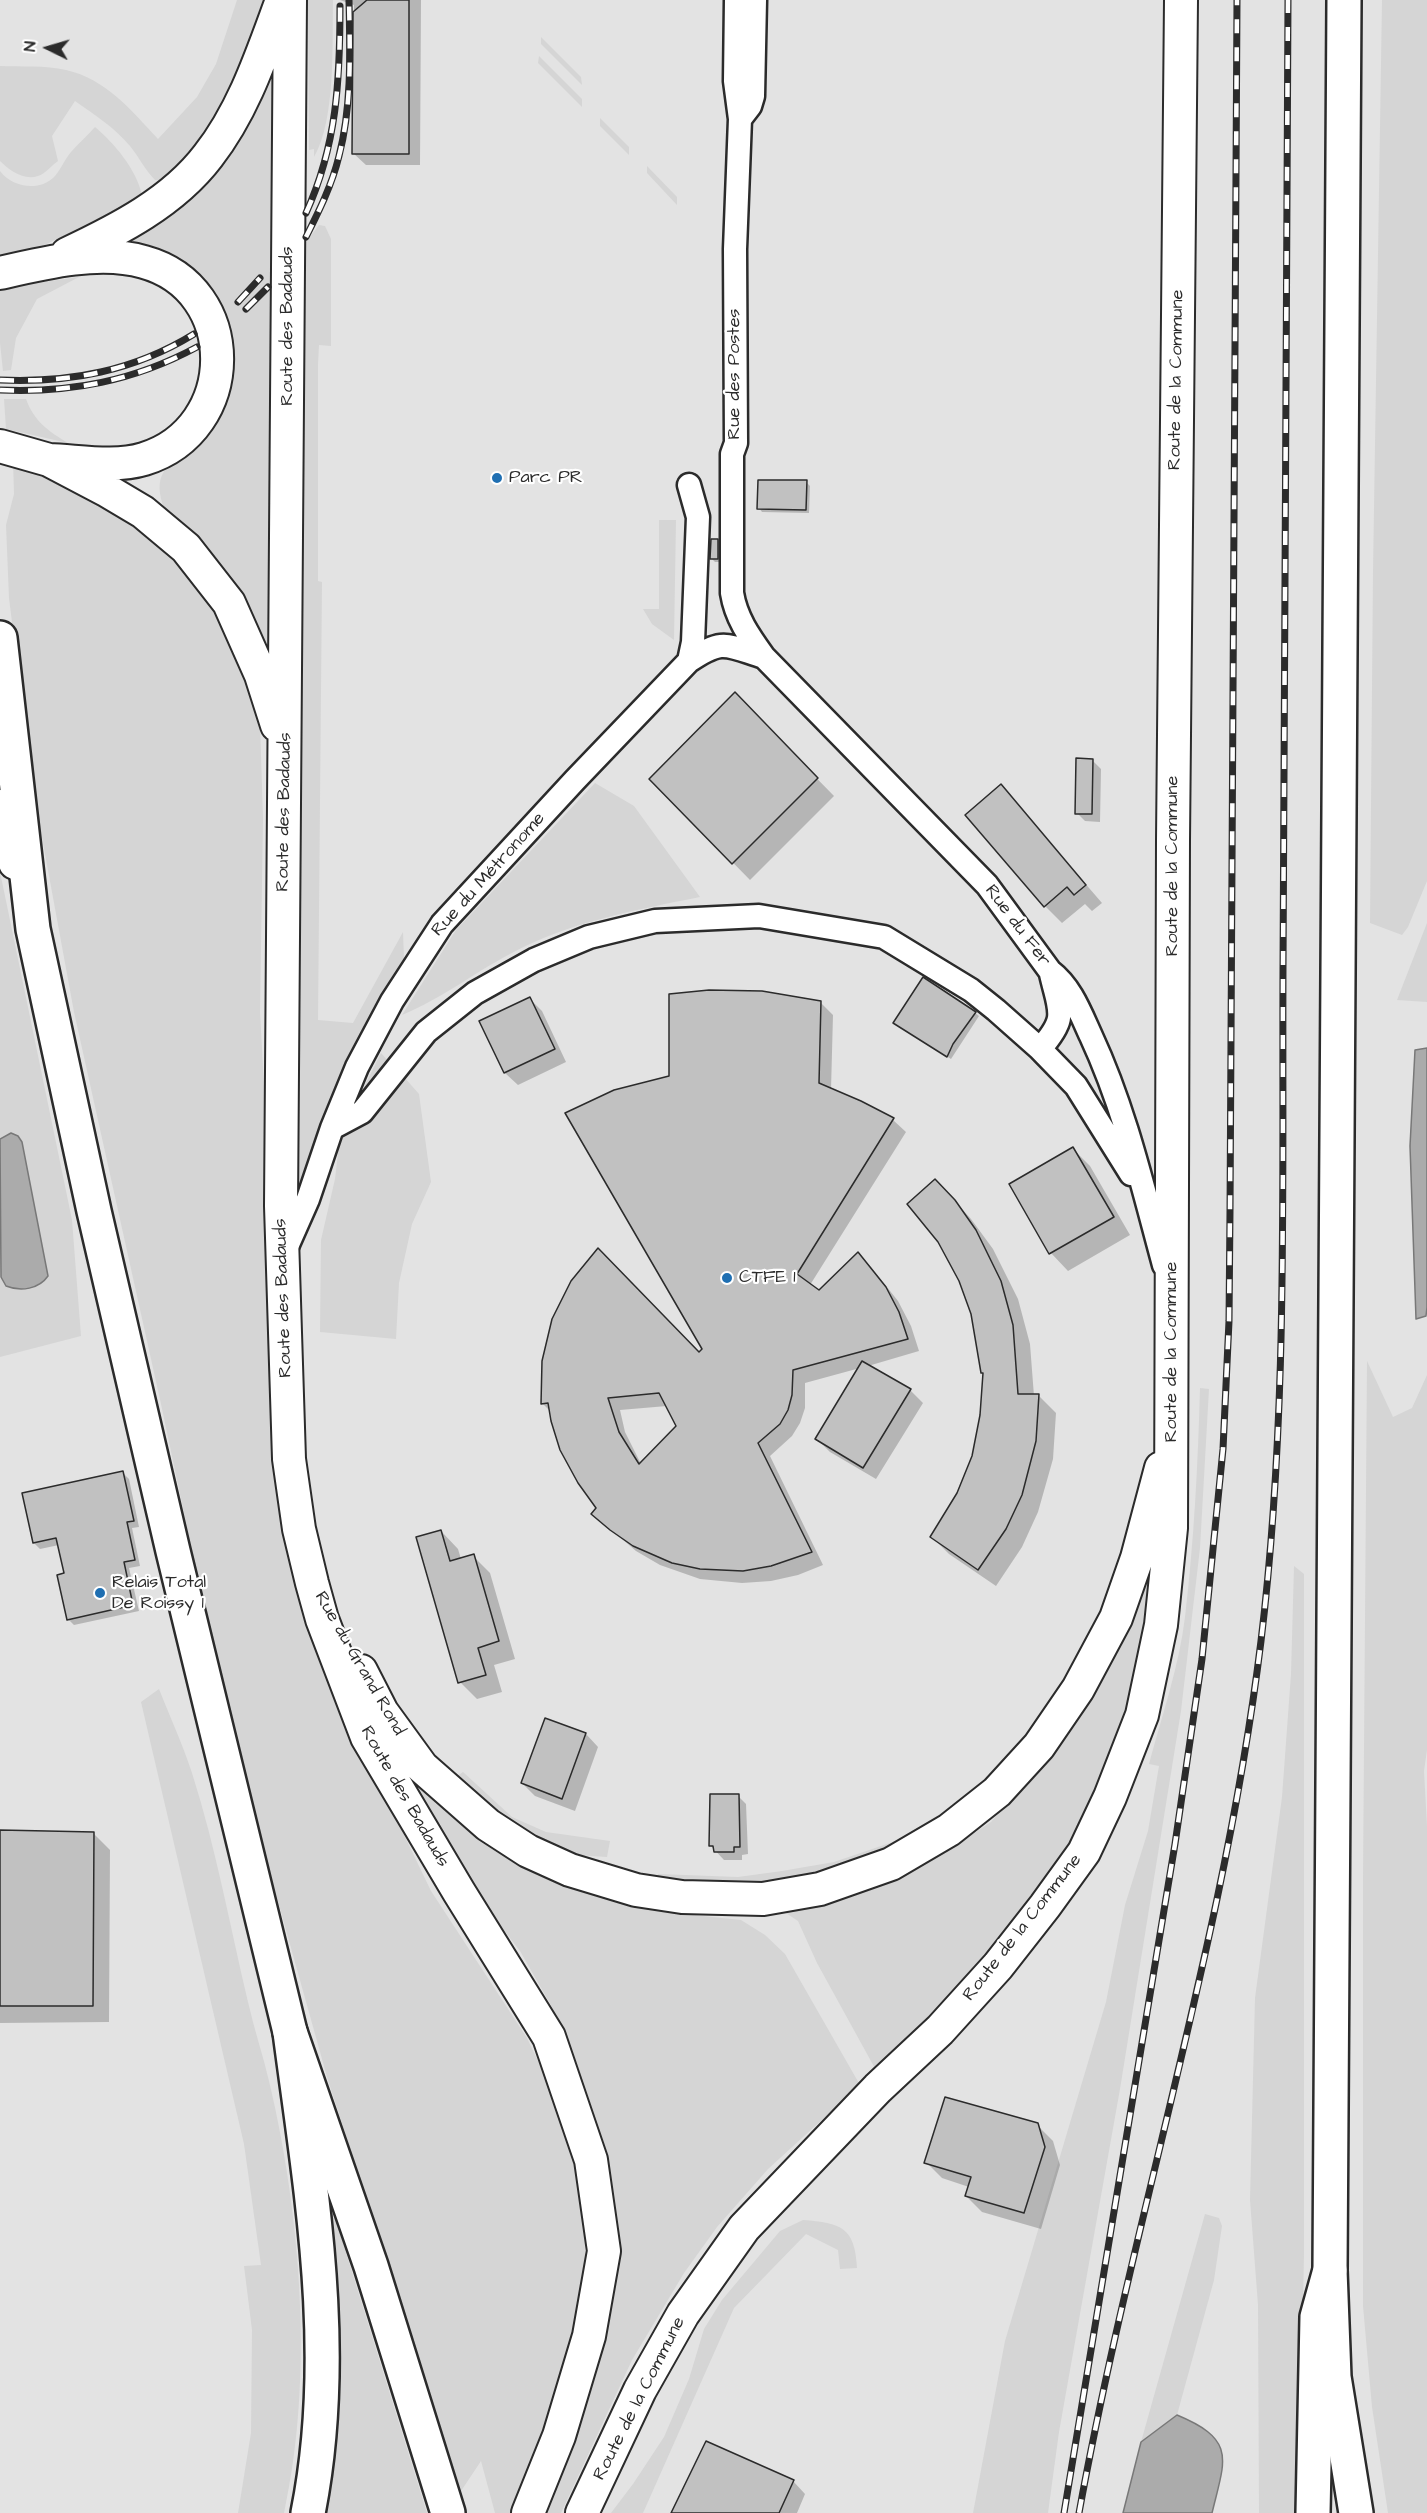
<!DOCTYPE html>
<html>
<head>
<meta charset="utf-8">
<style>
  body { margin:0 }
  #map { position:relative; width:1427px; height:2513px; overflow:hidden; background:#f2f2f2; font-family:"Architects Daughter",sans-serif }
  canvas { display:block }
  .north { position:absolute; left:18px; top:18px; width:60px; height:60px; -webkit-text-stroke:4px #fff; paint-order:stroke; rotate:275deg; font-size:16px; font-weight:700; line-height:24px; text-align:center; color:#2b2b2b }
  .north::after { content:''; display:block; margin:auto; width:21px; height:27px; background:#2b2b2b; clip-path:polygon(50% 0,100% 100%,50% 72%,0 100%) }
</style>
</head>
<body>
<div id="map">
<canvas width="1427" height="2513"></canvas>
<div class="north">N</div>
</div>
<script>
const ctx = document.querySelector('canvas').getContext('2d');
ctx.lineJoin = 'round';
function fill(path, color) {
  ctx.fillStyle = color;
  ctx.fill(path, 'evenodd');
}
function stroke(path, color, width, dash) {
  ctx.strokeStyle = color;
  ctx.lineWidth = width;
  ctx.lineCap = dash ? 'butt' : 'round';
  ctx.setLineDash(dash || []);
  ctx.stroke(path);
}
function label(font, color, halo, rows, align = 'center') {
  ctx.font = font + ' "Architects Daughter",sans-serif';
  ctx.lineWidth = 4.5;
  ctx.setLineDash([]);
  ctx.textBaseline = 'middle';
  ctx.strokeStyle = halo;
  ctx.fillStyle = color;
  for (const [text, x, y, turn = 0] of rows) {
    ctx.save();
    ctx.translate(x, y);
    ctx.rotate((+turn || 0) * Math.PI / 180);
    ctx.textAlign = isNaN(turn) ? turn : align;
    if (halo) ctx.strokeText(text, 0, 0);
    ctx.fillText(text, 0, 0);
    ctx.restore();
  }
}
const built = new Path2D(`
  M0,0H1427V2513H0Z`);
const green = new Path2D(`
  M237,0H263L248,63L203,141L164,180H155C145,170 139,157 130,146C114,127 95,115 75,101L52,136L58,161C52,165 45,174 38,176C24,181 9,170 0,161V66C21,67 45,65 66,70C106,79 131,110 158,139L197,97L216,64Z
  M308,0H333C332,44 336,119 314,157V149L309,150Z
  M1382,0H1427V881L1408,927L1402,935L1370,923L1373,571Z
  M541,37L581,77L582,85L541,44Z
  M279,45L274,689L167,515C152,481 160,468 190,448L211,296L109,246L191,189Z
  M539,56L582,99V107L538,63Z
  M600,118L629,147V155L600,126Z
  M95,127C115,144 136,169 142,195L106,217L0,265V171C13,188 40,192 55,176C61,169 65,159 71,152C79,143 87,136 95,127Z
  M647,166L677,197V205L647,173Z
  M319,225L325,226L331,239V346L319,345L318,364V581L322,582L318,1020L353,1023L403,932L404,959L367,1022L324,1116L295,1204L302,252L306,242Z
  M79,277L37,299L16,338L11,370L3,371L0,343V288Z
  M4,399H26C34,421 48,431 68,443L6,429Z
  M13,460L94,496L152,542L197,583L226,620L253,680L260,724L263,818L260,1012L267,1141L273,1334L354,1731L431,1891L527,2038L560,2107L576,2152L584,2213L585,2255L579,2305L565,2370L547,2429L521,2494L511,2513H495L481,2461L461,2491L327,2077L228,1722L161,1404L74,1012L32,783L9,598L6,525L14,494Z
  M659,520H676L674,640L652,624L643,609H659Z
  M595,783L634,806L700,897C636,910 568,922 510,954C472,974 443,998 402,1015L456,930Z
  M0,872L72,1220L81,1336L0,1357Z
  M1427,923V1002L1397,1000Z
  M381,1053L388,1061L353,1109Z
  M404,1077L419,1094L431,1182L412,1224L399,1283L396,1339L320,1332L321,1240L335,1179L340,1136Z
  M1367,1361L1393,1417L1412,1408L1427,1375V1750L1424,1771L1427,1826V2513H1388L1372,2407L1363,2306V1878Z
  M1200,1388L1209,1389L1200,1548L1181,1711L1120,2089L1059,2432L1048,2513H973L1005,2341L1106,2002L1125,1905L1148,1831L1159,1766L1149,1764C1162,1715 1179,1667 1185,1617C1194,1541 1198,1464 1200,1388Z
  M1157,1543L1134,1698L1110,1768L1074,1839L998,1946L877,2072L817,1963L798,1921L786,1913L925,1864L953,1844L967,1838L991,1822L1044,1760Z
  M1294,1566L1304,1574V2253L1299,2513H1259L1258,2305L1250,2200L1255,1998L1282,1797L1291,1674Z
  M159,1689C170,1717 183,1745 192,1773C216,1848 230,1926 248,2002C254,2029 263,2055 269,2081C301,2216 314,2377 284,2513H238L251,2433L252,2330L244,2266L261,2265L244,2144L141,1702Z
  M403,1758L607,1897L655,1911L741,1920L765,1935L785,1954L860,2085L768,2169L717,2227L684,2273L632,2360L561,2513H540L616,2260L600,2138L552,2007L520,1951L469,1885L406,1783Z
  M463,1772L512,1817L546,1832L610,1841L607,1857C586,1856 564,1854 544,1845C513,1831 482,1799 456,1777Z
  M925,1831L839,1871L779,1884L656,1882L658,1874L738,1877L782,1871L834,1862Z
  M334,2214L427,2513H322L336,2452L339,2401Z
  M1205,2214L1219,2218L1222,2226L1214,2280L1177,2415L1141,2442Z
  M803,2220C841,2223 855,2227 857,2268L840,2269L838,2250L806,2234L734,2308L643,2513H611L633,2484L664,2437L689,2379L704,2329L722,2300L780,2231Z`);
const water = new Path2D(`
  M1427,1048V1307L1426,1316L1416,1319L1410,1146L1415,1050Z
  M11,1133L18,1136L22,1142L48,1276C39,1289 21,1292 6,1286L1,1277L0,1139Z
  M1177,2415C1237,2440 1225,2459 1212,2513H1123L1141,2442Z`);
const shadow = new Path2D(`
  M340,0H421L420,165H366L353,153L354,5Z
  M806,482L810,486L809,513L762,512L759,508Z
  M718,540L722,544V562H715L711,558Z
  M735,695L834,796L750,880L651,779Z
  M1092,760L1101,769L1100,822L1085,821L1077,813Z
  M1001,786L1102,903L1092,911L1085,904L1062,923L1045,906Z
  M924,979L962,1002L979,1016L951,1059L895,1023Z
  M529,998L542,1011L566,1062L518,1085L505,1073L481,1022Z
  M820,1002L833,1015L831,1090L860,1102L893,1120L906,1132L810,1285L820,1292L858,1254L871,1267L898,1301L911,1326L919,1351L868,1366L910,1390L923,1403L876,1479L830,1452L817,1439L860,1368L805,1383V1408L800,1423L792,1436L770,1456L823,1565L798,1575L771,1581L742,1583L700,1579L660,1565L636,1551L593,1514L598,1508L550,1411L542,1403L699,1354L704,1350L671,1077ZM667,1406L678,1427L641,1464L625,1432L620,1410Z
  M1073,1149L1090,1166L1130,1235L1068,1271L1051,1253L1011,1185Z
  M952,1198L971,1219L993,1249L1018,1299L1030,1344L1034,1396H1039L1056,1413L1053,1459L1038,1512L1022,1547L996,1586L949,1554L932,1537L958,1494L973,1457L982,1416L985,1375L982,1372Z
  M123,1473L129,1479L139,1527L132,1528L140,1566L129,1568L139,1611L74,1625L68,1619L66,1575L59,1545L40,1549L34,1543Z
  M441,1531L458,1549L461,1559L473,1556L490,1573L515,1659L494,1665L502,1692L477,1699L460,1682Z
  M545,1720L586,1734L598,1747L575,1811L535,1796L522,1783Z
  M738,1796L746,1804L748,1854L742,1855V1860H724L710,1845Z
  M0,1832L93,1833L110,1850L109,2022L0,2023Z
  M1037,2125L1053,2141L1060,2165L1041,2229L982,2212L966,2196L969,2187L942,2178L926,2162Z
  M793,2481L805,2494L797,2513H673Z`);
const building = new Path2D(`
  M367,0H409V154H352L353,12Z
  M758,480H807L806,510L757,509Z
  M711,539H718V559H710Z
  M735,692L818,778L732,864L649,779Z
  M1076,758L1093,759L1092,814H1075Z
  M1001,784L1086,885L1074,895L1067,887L1044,907L965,815Z
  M923,977L976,1012L953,1044L947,1057L893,1023Z
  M709,990L762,991L821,1001L819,1083L861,1101L894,1118L797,1274L819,1290L858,1252L886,1287L899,1312L908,1339L793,1370L792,1395L788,1410L780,1424L758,1443L812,1552L771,1566L743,1571L700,1569L672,1563L633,1546L610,1530L591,1514L596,1508L578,1483L560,1450L551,1421L548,1403L541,1404L542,1361L552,1319L571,1281L598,1248L699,1352L702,1349L565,1113L614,1090L669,1076V994ZM659,1393L676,1426L639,1464L619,1432L608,1398Z
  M530,997L555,1049L504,1073L479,1021Z
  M1073,1147L1114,1217L1049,1254L1009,1184Z
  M935,1179L955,1200L976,1230L1001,1281L1013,1325L1018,1394H1039L1036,1441L1022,1495L1006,1529L978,1570L930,1537L957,1493L972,1456L980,1415L983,1373H981L971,1314L959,1281L938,1242L907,1204Z
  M862,1361L911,1389L863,1468L815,1439Z
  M123,1471L134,1521L127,1522L135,1560L124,1562L133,1605L67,1620L57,1575L64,1573L56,1538L33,1543L22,1493Z
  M441,1530L450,1561L474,1554L499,1641L478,1648L486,1675L458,1683L416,1537Z
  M545,1718L586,1733L562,1799L521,1783Z
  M710,1794H739L740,1847H734V1852H714L713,1846H709Z
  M0,1830L94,1832L93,2006H0Z
  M945,2097L1038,2123L1045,2147L1024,2213L965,2196L971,2177L924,2163Z
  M706,2441L794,2480L779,2513H671Z`);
const minor = new Path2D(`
  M736,0L735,81L740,119L735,249L736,443L732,454V593C736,618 749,636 764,657L987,885L1050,971C1071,987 1080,1012 1091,1036C1125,1109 1143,1188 1164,1265
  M740,119L750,106L753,96L755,0
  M689,661L693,642L698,517L689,485
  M1040,1049C1068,1017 1060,1013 1051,974
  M332,1128L362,1112L426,1032L475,993L534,960L589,937L655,921L759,916L884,937L971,990L996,1010L1040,1049L1076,1086L1131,1174
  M285,1251L308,1199L332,1128L357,1067L392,1001L442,924L575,780L689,661C723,638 726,645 764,657`);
const secondary = new Path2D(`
  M290,0L281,1206L289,1459L299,1529L312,1583L322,1619L367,1737L459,1892L549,2037L591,2160L604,2251L589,2336L559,2436L528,2513
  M67,254C118,230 173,202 208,156C244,110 262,54 282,0
  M0,273C43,263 100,249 144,262C242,289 241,429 144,459C115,468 79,461 49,460
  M0,446L49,460L106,490L143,512L186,548L229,603L261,675L277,725
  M0,806L15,863
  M361,1671L382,1712L422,1767L488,1825L528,1851L570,1870L636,1890L682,1897L763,1899L820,1889L891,1864L949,1830L997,1792L1039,1746L1078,1689L1116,1618L1137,1558L1161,1468
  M582,2513L640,2390L683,2314L744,2228L878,2088L940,2030L998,1966L1045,1906L1084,1852L1110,1797L1142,1715L1161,1625L1171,1528L1173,840L1181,0`);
const primary = new Path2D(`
  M0,638L33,929L94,1211L173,1551L290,2032L371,2266L448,2513
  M1313,2513L1317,2317L1330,2270L1344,0`);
const motorway = new Path2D(`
  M290,2032C311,2192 340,2353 308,2513
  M1330,2270L1334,2377L1356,2513`);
const rail = new Path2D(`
  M306,213C337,145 340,80 340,6
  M306,237C319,211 332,185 339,156C352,106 350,52 349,0
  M238,302L260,278
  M246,309L268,287
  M0,380C70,383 134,371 194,334
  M0,390C71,393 134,381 197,347
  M1064,2513L1175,1844L1202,1659L1223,1449L1229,1321L1230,1211L1237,0
  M1079,2513C1132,2221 1225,1937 1261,1641C1288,1418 1282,1192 1283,967C1285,645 1286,322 1288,0`);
const markers = [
  [497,478,6,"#1f6fb2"],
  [727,1278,6,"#1f6fb2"],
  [100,1593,6,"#1f6fb2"]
];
const streetNames = [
  ["Route des Badauds",288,326,-90],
  ["Rue des Postes",735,374,-90],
  ["Route de la Commune",1177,380,-89],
  ["Route des Badauds",285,812,-89],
  ["Route de la Commune",1173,866,-90],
  ["Rue du Métronome",489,875,-48],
  ["Rue du Fer",1017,926,53],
  ["Route des Badauds",284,1298,-92],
  ["Route de la Commune",1172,1352,-90],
  ["Rue du Grand Rond",359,1664,60],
  ["Route des Badauds",404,1797,60],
  ["Route de la Commune",1023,1928,-52],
  ["Route de la Commune",640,2399,-63]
];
const poiNames = [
  ["Parc PR",509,478],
  ["CTFE 1",739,1278],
  ["Relais Total",112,1583],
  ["De Roissy 1",112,1604]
];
fill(built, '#e3e3e3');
fill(green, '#d5d5d5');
fill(water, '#ababab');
stroke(water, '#787878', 1.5);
fill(shadow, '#0003');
fill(building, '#c1c1c1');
stroke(building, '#2b2b2b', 1.5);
stroke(minor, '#2b2b2b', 27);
stroke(secondary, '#2b2b2b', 36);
stroke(primary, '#2b2b2b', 38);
stroke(motorway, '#2b2b2b', 38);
stroke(minor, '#fff', 22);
stroke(secondary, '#fff', 32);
stroke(primary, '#fff', 33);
stroke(motorway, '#fff', 33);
stroke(rail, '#2b2b2b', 7);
stroke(rail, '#fff', 4.5, [14]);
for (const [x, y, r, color] of markers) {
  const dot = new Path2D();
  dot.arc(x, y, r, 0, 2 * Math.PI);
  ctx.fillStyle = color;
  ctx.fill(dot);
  stroke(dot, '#fff', 2);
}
label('18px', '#2b2b2b', '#fff', streetNames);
label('18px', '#2b2b2b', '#fff', poiNames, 'left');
</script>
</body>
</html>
